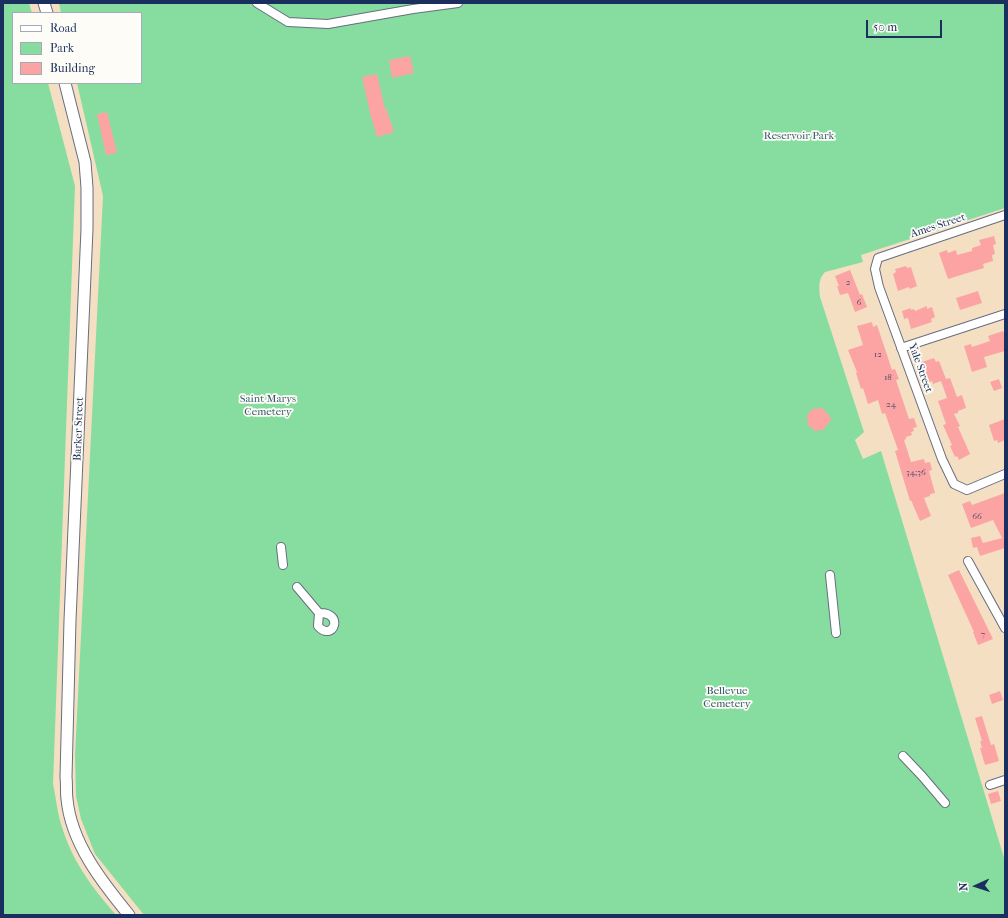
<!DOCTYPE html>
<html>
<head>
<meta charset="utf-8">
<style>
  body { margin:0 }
  #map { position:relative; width:1008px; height:918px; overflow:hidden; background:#f4dfc3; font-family:"IM FELL French Canon",serif }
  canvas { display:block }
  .frame { position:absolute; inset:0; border:4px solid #1b2f5e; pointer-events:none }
  .legend { position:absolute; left:12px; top:12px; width:130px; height:72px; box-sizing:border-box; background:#fdfcf7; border:1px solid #a3aaba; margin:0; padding:5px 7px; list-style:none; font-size:12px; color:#1b2f5e }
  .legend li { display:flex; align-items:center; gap:8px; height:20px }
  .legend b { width:20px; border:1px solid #a3aaba }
  .north { position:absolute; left:956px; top:866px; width:40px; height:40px; -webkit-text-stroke:3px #fdfcf7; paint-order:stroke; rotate:267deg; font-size:11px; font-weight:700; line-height:16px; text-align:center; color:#1b2f5e }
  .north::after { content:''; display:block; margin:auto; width:14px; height:18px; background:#1b2f5e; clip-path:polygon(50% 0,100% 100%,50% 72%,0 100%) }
  .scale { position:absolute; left:866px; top:20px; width:76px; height:18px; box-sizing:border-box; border:2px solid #1b2f5e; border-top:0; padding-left:5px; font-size:12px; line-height:14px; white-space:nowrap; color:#1b2f5e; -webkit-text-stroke:3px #fdfcf7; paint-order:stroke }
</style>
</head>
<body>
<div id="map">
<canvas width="1008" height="918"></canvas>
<div class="frame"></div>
<ul class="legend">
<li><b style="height:5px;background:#fff"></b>Road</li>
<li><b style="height:11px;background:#87dda0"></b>Park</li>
<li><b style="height:11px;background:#fba4a3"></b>Building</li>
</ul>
<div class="north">N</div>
<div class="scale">50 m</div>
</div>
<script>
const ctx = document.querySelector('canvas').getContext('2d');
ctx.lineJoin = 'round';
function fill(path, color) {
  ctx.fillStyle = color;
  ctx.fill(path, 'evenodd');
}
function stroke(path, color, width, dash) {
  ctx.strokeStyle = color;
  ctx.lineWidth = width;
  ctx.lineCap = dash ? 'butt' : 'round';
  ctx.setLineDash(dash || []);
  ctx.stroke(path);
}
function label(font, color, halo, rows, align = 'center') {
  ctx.font = font + ' "IM FELL French Canon",serif';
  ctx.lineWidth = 3.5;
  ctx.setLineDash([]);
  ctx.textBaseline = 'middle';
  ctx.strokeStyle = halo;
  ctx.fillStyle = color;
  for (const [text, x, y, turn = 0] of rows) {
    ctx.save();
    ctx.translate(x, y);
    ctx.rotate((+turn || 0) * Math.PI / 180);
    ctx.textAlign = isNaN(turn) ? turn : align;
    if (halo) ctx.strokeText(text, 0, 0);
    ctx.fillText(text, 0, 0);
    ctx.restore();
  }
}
const green = new Path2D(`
  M3,3H29L32,13H13V83H48L75,186L53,784C56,797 57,811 61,824C72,861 91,886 116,915H3Z
  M59,3H1005V208L861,255L863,262L825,272C818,279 819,287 820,297L864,432L855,440L863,459L881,451L1005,861V915H144L95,854L81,819L76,796L75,755L103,196L77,83H141V13H61Z`);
const building = new Path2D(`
  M410,56L414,73L392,78L389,60Z
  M377,74L385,109L386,108L394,132L377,137L370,113L362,77Z
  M107,112L117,153L106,155L97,114Z
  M994,236L996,244L993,245L995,254L992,255L993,261L983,264L984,268L948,279L939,253L947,250L948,253L956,250L957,255L972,251V248L981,245L979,240Z
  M906,266L907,268L911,267L917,286L910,289L909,287L898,291L893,274L896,272L895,269Z
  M850,270L860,295L862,294L867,307L855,312L848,293L840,295L837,286H839L835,276Z
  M978,291L982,303L960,310L956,298Z
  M927,306V309L932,307L935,317L931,319L932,322L911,329L908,318L904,319L902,311L911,308V310L914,309L915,311Z
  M872,322L873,327L877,325L892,370L895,369L899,379L896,380L909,419L914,418L917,427L913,428L914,431L911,432L912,435L906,437V439L904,440L911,462L924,459L925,463L930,462L932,470L929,471L935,493L930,494V496L924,498L931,516L920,521L911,500L910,501L895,451L898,450L885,413L882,414L878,400L868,404L863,388L861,389L856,373L857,372L848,350L863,345L857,326Z
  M1003,331L1005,336V351L984,357L987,367L972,372L964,346L971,344L972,347L990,341L988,336Z
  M934,358L936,362L939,361L946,379L950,378L957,397L962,395L966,408L958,411V413L954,414L960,426L958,427L970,454L959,460L957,456L955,457L950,446L952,445L943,425L946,424L938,401L947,398L941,381L933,384L932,381L929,382L922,362Z
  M999,379L1002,388L994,391L990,382Z
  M822,408L830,416L831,420L823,430L815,431L808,425L807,416L812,409Z
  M1005,419V440L998,443L997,440L994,441L989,425Z
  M1005,493V548L980,556L977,547L973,548L971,538L980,536L983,543L1002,538L993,520L971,528L962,504L970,501L972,505Z
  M959,570L993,639L978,645L973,632H974L948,575Z
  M1000,691L1003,700L992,704L989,695Z
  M982,716L991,745L994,744L999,761L985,765L980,748H982L980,741H982L975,718Z
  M998,791L1001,801L991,804L988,794Z`);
const street = new Path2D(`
  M257,3L288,22L328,24L413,9L458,3
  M1005,215L878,258L875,269L879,287L942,459L954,484L967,490L1005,474
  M901,348L1005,314
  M281,547L283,565
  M968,561L1005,628
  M830,575L836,633
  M297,587L319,613L318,626C333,643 345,612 319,613
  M903,756L922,776L945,803
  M990,785L1005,780`);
const secondary = new Path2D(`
  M44,3L47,13
  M65,83L85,162L87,188V229L70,620L66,777C67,785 66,792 67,799C71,843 102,882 129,915`);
const numberNames = [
  ["2",848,283],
  ["6",859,303],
  ["12",878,355],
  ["18",888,378],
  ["24",891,405],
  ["34;36",916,473],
  ["66",977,517],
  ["7",983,635]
];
const parkNames = [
  ["Reservoir Park",799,136],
  ["Saint Marys",268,399],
  ["Cemetery",268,412],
  ["Bellevue",727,691],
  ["Cemetery",727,704]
];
const streetNames = [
  ["Ames Street",938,226,-18],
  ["Yale Street",920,368,70],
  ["Barker Street",79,429,-88]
];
fill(green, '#87dda0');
fill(building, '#fba4a3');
stroke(street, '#676d81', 10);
stroke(secondary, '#676d81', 13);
stroke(street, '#fff', 8);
stroke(secondary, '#fff', 11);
label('9px', '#534c6f', null, numberNames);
label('11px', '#365a6e', '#fdfcf7', parkNames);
label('11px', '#1b2f5e', '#fdfcf7', streetNames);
</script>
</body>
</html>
